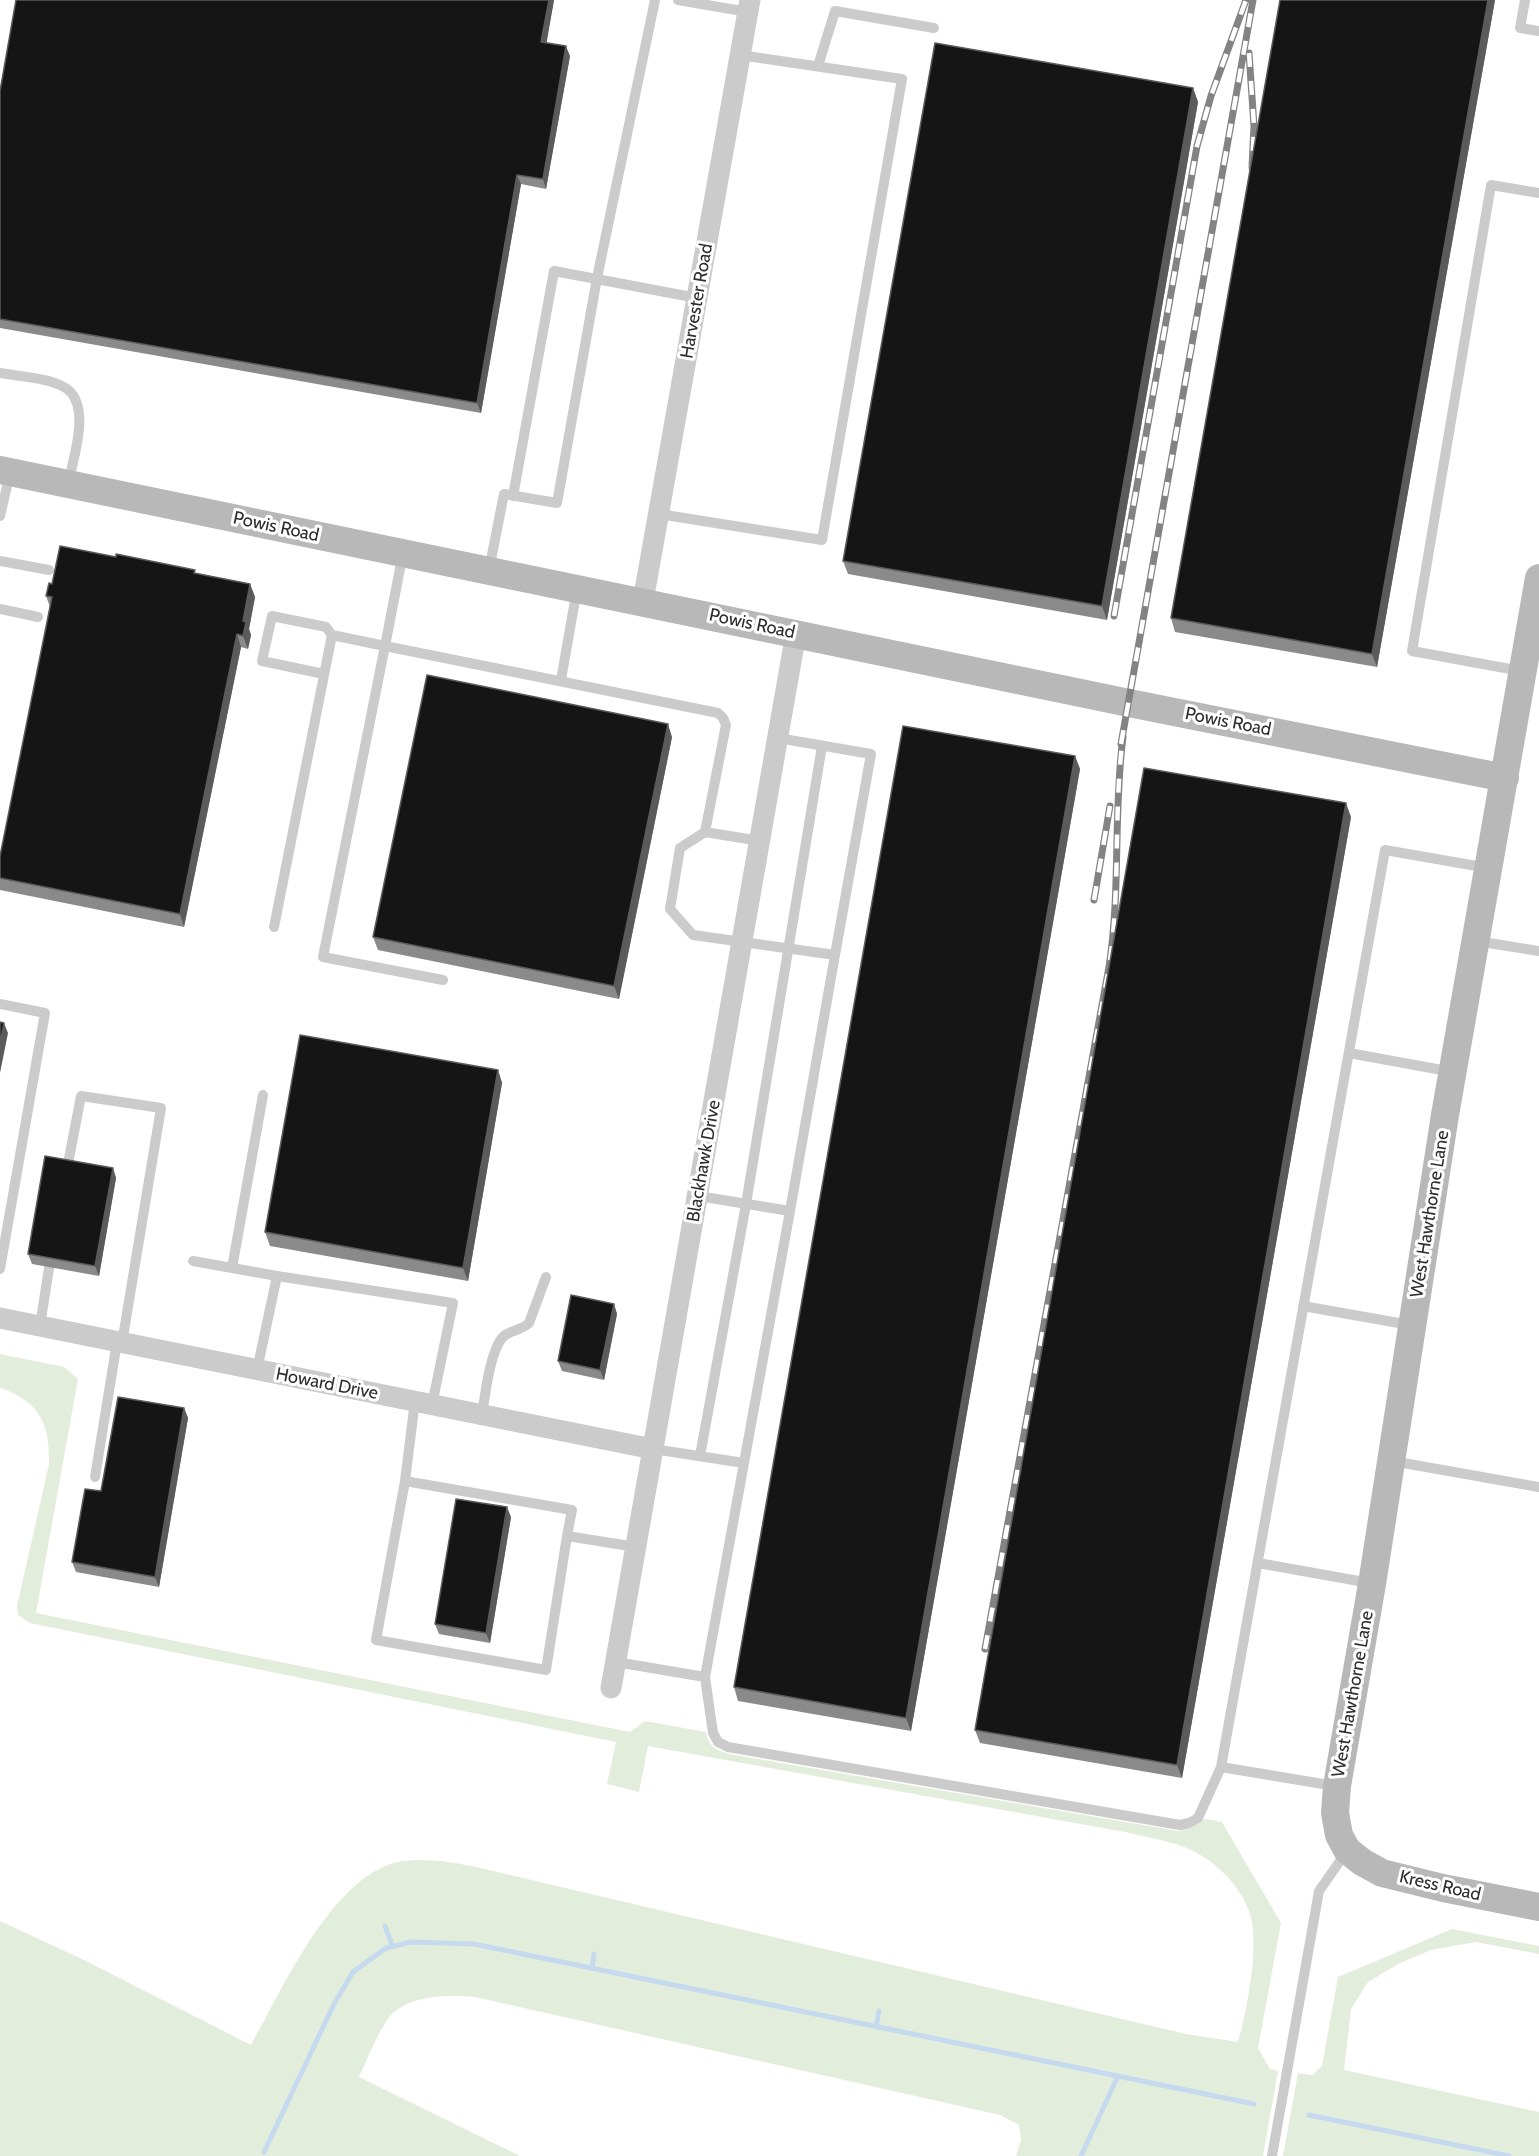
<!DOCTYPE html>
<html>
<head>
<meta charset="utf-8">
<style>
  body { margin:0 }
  canvas { display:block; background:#fff }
</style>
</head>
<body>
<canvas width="1539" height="2156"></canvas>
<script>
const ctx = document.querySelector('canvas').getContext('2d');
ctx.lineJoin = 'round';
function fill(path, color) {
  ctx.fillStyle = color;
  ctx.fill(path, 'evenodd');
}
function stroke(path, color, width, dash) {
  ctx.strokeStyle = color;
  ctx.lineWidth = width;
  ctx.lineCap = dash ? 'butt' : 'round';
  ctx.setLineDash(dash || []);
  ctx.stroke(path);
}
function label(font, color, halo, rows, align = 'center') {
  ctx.font = font + ' Cabin,sans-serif';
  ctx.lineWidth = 6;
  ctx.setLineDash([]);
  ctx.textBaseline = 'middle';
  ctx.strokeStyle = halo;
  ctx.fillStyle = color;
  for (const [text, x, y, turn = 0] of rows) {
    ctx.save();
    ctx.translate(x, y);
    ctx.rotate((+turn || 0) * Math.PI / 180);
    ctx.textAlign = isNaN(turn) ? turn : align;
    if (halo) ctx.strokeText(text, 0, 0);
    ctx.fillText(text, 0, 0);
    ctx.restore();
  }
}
const green = new Path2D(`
  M0,1354L64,1367L78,1379L36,1613L630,1732L645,1721L706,1732C709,1747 715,1749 729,1754L1178,1831L1190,1828L1205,1819L1222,1822L1281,1923L1258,2048L1270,2069L1278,2071L1263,2156H1016L1021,2140L1019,2125L1000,2115L475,1997C447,1995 407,1994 388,2019C376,2036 368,2058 359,2077L520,2156H0V1921L84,1960L251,2045C282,1990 335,1869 404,1861C427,1858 450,1862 472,1866L1186,2034L1238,2042C1247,2011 1260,1944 1250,1914C1240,1884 1213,1858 1184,1847C1166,1840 1144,1837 1125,1832L648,1746L639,1792L607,1784L616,1742L30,1623L18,1615L17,1606L49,1464C50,1425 40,1401 0,1388Z
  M1452,1929L1539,1946V1954L1476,1942L1431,1950L1398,1964L1368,1982L1351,2009L1344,2070L1539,2112V2156H1283L1298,2073L1312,2075L1322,2066L1338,1977Z`);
const stream = new Path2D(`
  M385,1926L393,1947
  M592,1968L594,1954
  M876,2027L879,2011
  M1309,2115L1509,2156
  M264,2152L334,2004L353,1972L386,1948L411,1942L474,1944L1254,2104
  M1081,2156L1118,2076`);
const lane = new Path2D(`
  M678,0L748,12
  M1525,0L1520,28L1539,31
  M818,66L835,11L934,28
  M0,373C20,377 46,377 64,387C93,403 73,459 68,484
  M513,496L554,271L697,298
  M659,514L822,540L902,79L740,55
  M0,516L10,473
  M403,553L385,646L718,713L723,718L726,725L705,832
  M0,561L49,570
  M489,570L504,494L557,503L597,278L655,0
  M0,609L38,617
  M1521,671L1412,651L1491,185L1539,193
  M324,674L262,661L272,616L326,627L332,635
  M561,680L577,589
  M778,738L871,754L835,955
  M760,841L705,832L680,848L670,909L693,935L835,955L790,1211
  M274,927L332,635L385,646L323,957L443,980
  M1476,941L1539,951
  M0,1004L45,1013L0,1269
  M1349,1053L1453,1072
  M67,1169L81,1096L161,1108L122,1343
  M698,1196L790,1211L744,1463
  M193,1261L277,1276L453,1303L432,1405
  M232,1268L263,1095
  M1303,1306L1410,1325
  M40,1326L49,1268
  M257,1370L277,1276
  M415,1401L405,1481L572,1510L567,1536L636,1547
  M482,1415C485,1396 490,1349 504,1336C511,1330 522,1330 529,1323L546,1277
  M700,1456L746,1204L822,746
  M1392,1461L1539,1487
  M95,1477L117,1342
  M405,1481L376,1640L546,1670L567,1536
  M1258,1563L1370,1583
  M616,1662L705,1677L744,1463L653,1449
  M705,1677L713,1733L718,1742L728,1747L1180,1825L1189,1823L1198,1818L1221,1767
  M1335,1786L1221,1767L1385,850L1488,868
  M1272,2156L1319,1891L1347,1851`);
const street = new Path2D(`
  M643,601L750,0
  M0,1318L653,1449
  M611,1688L796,633`);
const secondary = new Path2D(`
  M0,470L1129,703L1505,778
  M1539,578L1445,1115L1372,1584L1337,1786L1335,1813L1339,1835L1347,1850L1362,1862L1382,1873L1443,1888L1539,1907`);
const rail = new Path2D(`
  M1249,53L1254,126L1252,167
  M1114,616L1197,146L1211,96L1246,0
  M1121,744L1253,0
  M1094,900L1110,806
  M985,1649L1109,967C1121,890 1113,813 1123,737`);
const wall = new Path2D(`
  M16,0H554L546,43L570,56L546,189L521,184L481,413L0,328V91Z
  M1280,0H1495L1377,667L1175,632L1171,618Z
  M1193,88L1198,102L1107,620L848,574L843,561Z
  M196,573L250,584L255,597L249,629L251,635L248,649L241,647L184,927L0,890V878L50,607L46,596L52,584Z
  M672,737L619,999L378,950L373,937Z
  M1075,756L1080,769L911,1731L738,1701L734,1687Z
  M1351,817L1182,1778L980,1743L975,1730Z
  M498,1070L502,1083L468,1281L270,1246L265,1232Z
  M113,1168L116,1178L99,1276L32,1264L28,1254Z
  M614,1304L617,1314L604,1380L562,1371L558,1361Z
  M184,1408L188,1418L159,1587L76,1572L72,1562L101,1491Z
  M511,1517L490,1643L439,1634L435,1624Z`);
const shadedWall = new Path2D(`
  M549,0H554L545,52L541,42Z
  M1488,0H1495L1377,667L1372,654Z
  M566,46L570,56L546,189L543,179Z
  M1193,88L1198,102L1107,620L1102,606Z
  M517,175L521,184L481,413L477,403Z
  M250,584L255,597L249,629L251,635L248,649L243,636V621Z
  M237,634L241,647L184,927L180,914Z
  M668,724L672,737L619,999L614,986Z
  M1075,756L1080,769L911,1731L906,1718Z
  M1346,803L1351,817L1182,1778L1177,1765Z
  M4,1023L8,1033L0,1073V1045Z
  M498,1070L502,1083L468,1281L463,1268Z
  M113,1168L116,1178L99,1276L95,1266Z
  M614,1304L617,1314L604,1380L600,1370Z
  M184,1408L188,1418L159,1587L155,1577Z
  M507,1507L511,1517L490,1643L486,1633Z`);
const building = new Path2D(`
  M16,0H549L541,42L566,46L543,179L517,175L477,403L0,319V91Z
  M1280,0H1488L1372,654L1171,618Z
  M935,43L1193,88L1102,606L843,561Z
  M60,546L116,557V554L195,570L194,573L250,584L243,621L246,622L243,636L237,634L180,914L0,878V856L52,597L46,596L49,583L52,584Z
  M427,675L668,724L614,986L373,937Z
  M903,726L1075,756L906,1718L734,1687Z
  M1144,768L1346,803L1177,1765L975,1730Z
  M0,1022L4,1023L0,1045Z
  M300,1035L498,1070L463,1268L265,1232Z
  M45,1156L113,1168L95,1266L28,1254Z
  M571,1295L614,1304L600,1370L558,1361Z
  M118,1397L184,1408L155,1577L72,1562L85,1489L101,1491Z
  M456,1499L507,1507L486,1633L435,1624Z`);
const streetNames = [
  ["Harvester Road",697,301,-80],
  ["Powis Road",276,527,12],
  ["Powis Road",752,624,12],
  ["Powis Road",1228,722,11],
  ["Blackhawk Drive",704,1161,-80],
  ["West Hawthorne Lane",1430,1214,-81],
  ["Howard Drive",327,1384,11],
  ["West Hawthorne Lane",1353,1694,-80],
  ["Kress Road",1440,1886,13]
];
fill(green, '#e3eddb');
stroke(stream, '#c5daef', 5);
stroke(lane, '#cbcbcb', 10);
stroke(street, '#cbcbcb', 21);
stroke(secondary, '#b8b8b8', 28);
stroke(rail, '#838383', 7);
stroke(rail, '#fff', 4.5, [14]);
fill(wall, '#8a8a8a');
fill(shadedWall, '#5b5b5b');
fill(building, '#151515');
stroke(building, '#5b5b5b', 1.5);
label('18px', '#2e2e2e', '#fff', streetNames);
</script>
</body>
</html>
